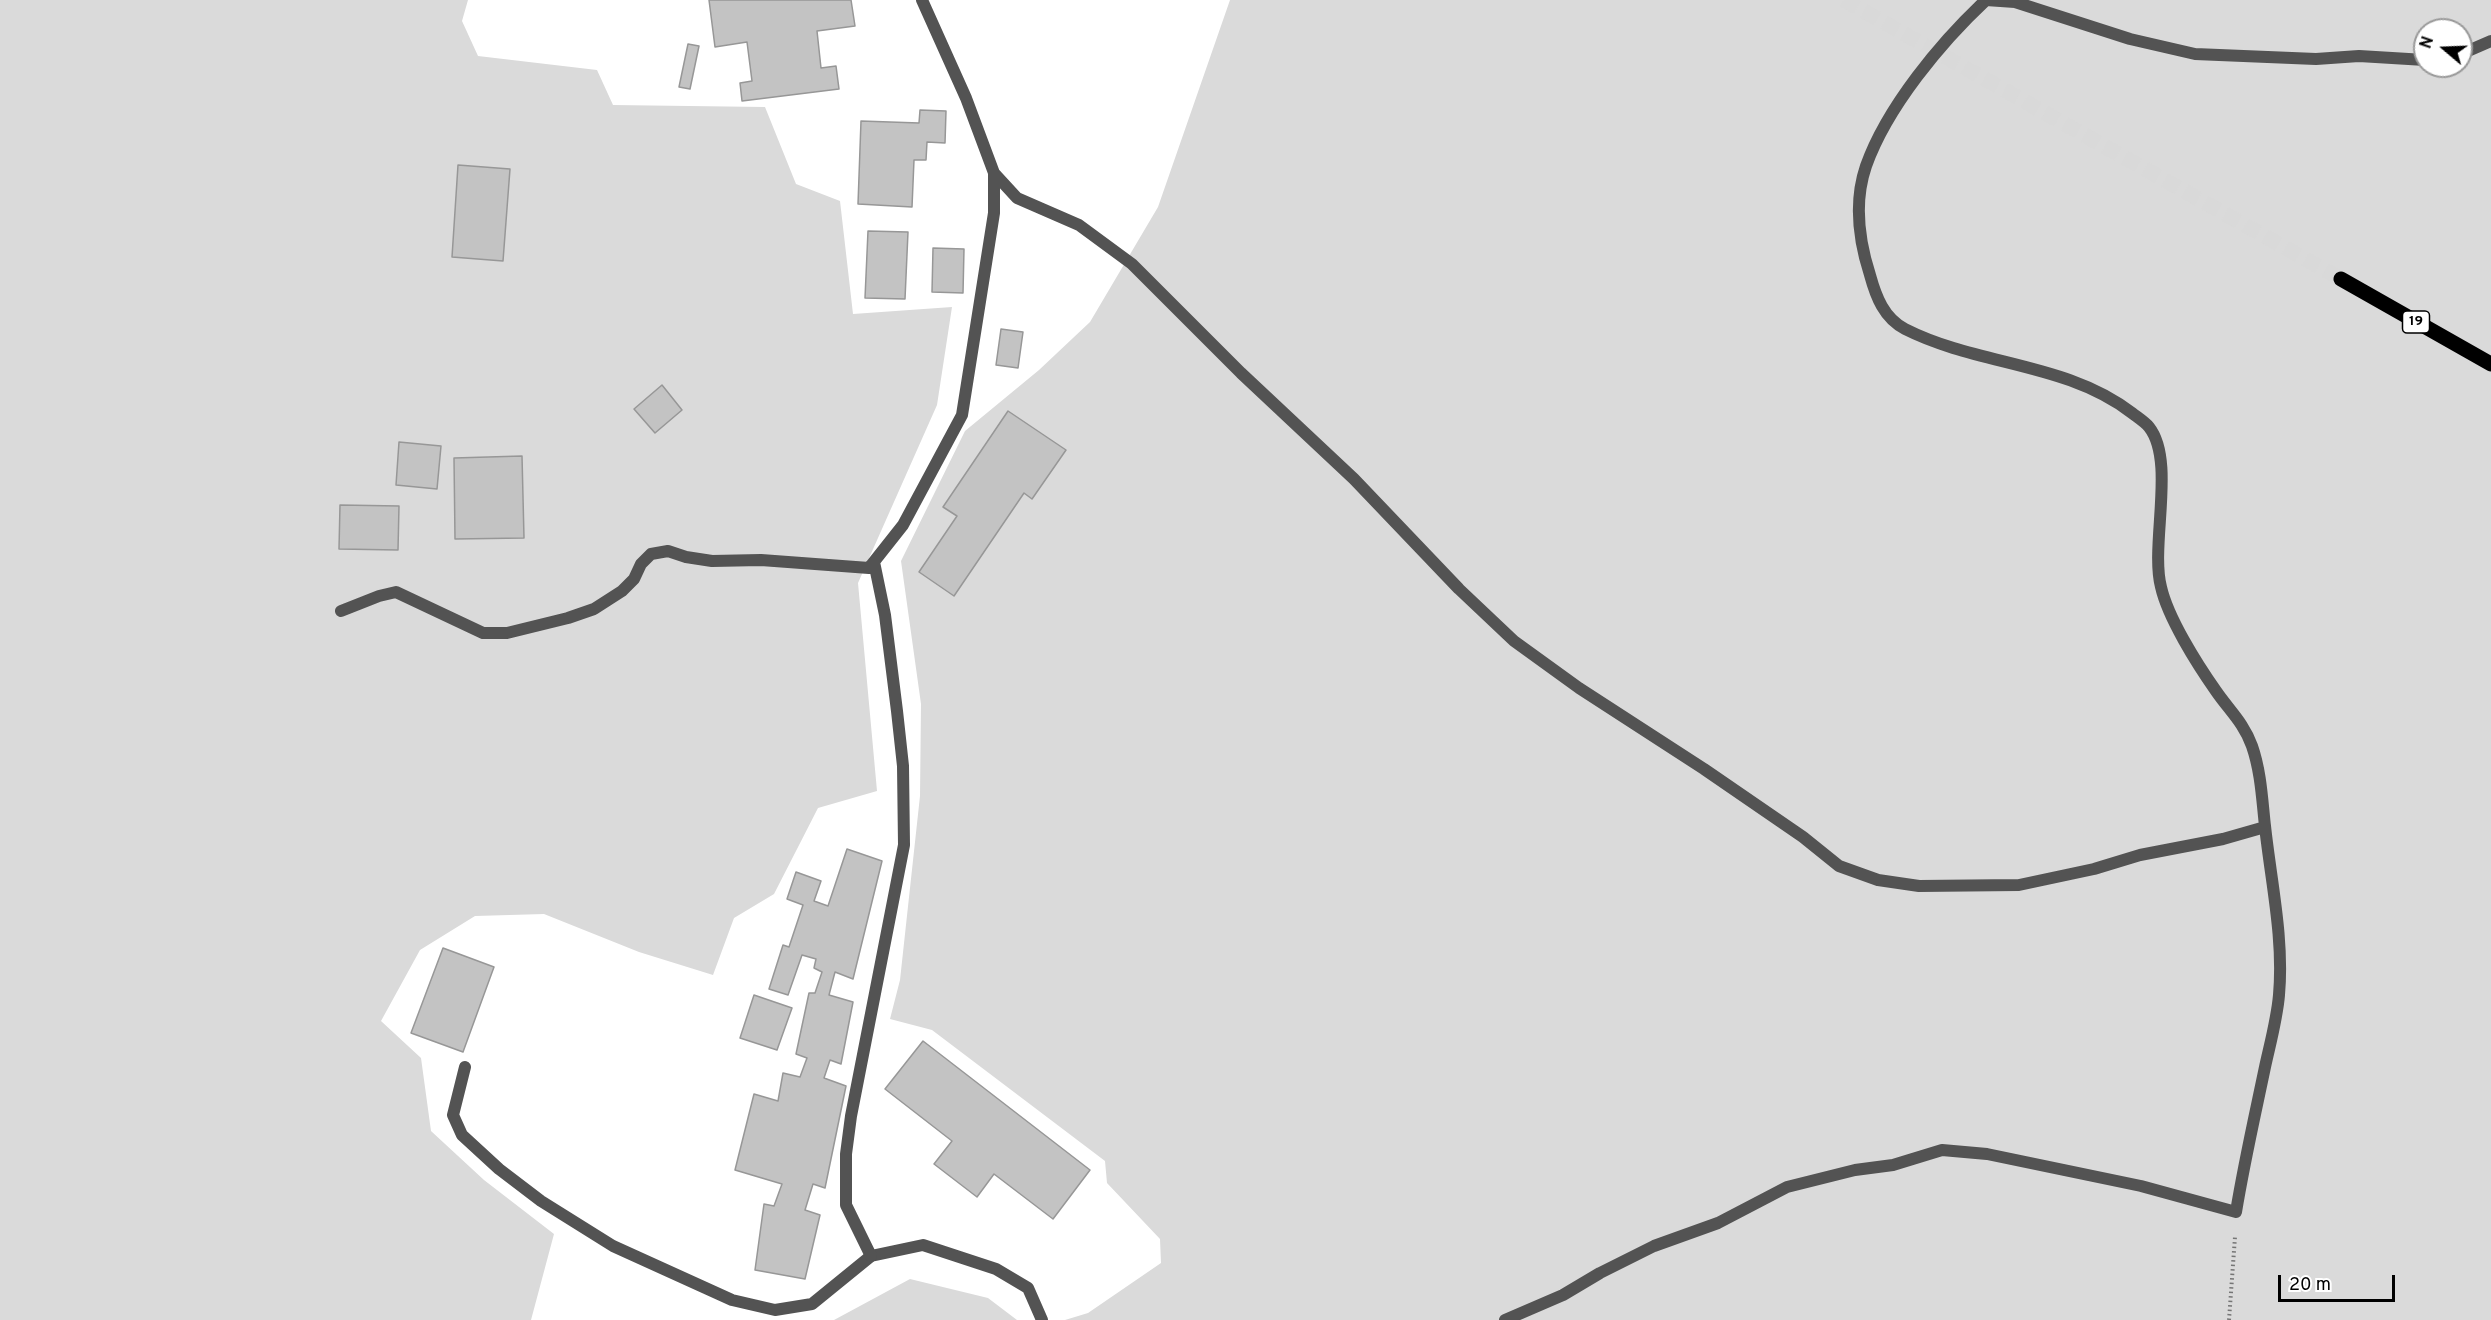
<!DOCTYPE html>
<html>
<head>
<meta charset="utf-8">
<style>
  body { margin:0 }
  #map { position:relative; width:2491px; height:1320px; overflow:hidden; background:#fff; font-family:Overpass,sans-serif }
  canvas { display:block }
  .north { position:absolute; left:2413px; top:18px; width:60px; height:60px; box-sizing:border-box; background:#fff; border:2px solid #999; border-radius:50%; rotate:289deg; font-size:16px; font-weight:700; line-height:24px; text-align:center; color:#000 }
  .north::after { content:''; display:block; margin:auto; width:21px; height:27px; background:#000; clip-path:polygon(50% 0,100% 100%,50% 72%,0 100%) }
  .scale { position:absolute; left:2278px; top:1275px; width:117px; height:27px; box-sizing:border-box; border:3px solid #000; border-top:0; padding-left:8px; font-size:18px; line-height:21px; white-space:nowrap; color:#000; -webkit-text-stroke:4px #fff; paint-order:stroke }
</style>
</head>
<body>
<div id="map">
<canvas width="2491" height="1320"></canvas>
<div class="north">N</div>
<div class="scale">20 m</div>
</div>
<script>
const ctx = document.querySelector('canvas').getContext('2d');
ctx.lineJoin = 'round';
function fill(path, color) {
  ctx.fillStyle = color;
  ctx.fill(path, 'evenodd');
}
function stroke(path, color, width, dash) {
  ctx.strokeStyle = color;
  ctx.lineWidth = width;
  ctx.lineCap = dash ? 'butt' : 'round';
  ctx.setLineDash(dash || []);
  ctx.stroke(path);
}
function label(font, color, halo, rows, align = 'center') {
  ctx.font = font + ' Overpass,sans-serif';
  ctx.lineWidth = 5;
  ctx.setLineDash([]);
  ctx.textBaseline = 'middle';
  ctx.strokeStyle = halo;
  ctx.fillStyle = color;
  for (const [text, x, y, turn = 0] of rows) {
    ctx.save();
    ctx.translate(x, y);
    ctx.rotate((+turn || 0) * Math.PI / 180);
    ctx.textAlign = isNaN(turn) ? turn : align;
    if (halo) ctx.strokeText(text, 0, 0);
    ctx.fillText(text, 0, 0);
    ctx.restore();
  }
}
const green = new Path2D(`
  M0,0H468L462,21L478,56L597,70L613,105L765,107L796,184L840,201L853,314L952,307L937,405L858,583L877,791L818,808L774,894L734,918L713,975L639,952L544,914L475,916L420,950L381,1021L421,1058L431,1131L484,1180L554,1234L531,1320H0Z
  M1230,0H2491V1320H1065L1088,1313L1161,1263L1160,1239L1107,1183L1105,1161L932,1030L890,1019L900,980L920,796L921,704L901,561L965,431L1039,370L1090,322L1158,207ZM2425,30H2461V66H2425Z
  M910,1279L988,1298L1017,1320H834Z`);
const building = new Path2D(`
  M709,0H851L855,26L817,31L821,68L836,66L839,89L742,101L740,83L752,81L747,42L715,47Z
  M688,44L699,46L690,89L679,87Z
  M920,110L946,111L945,143L927,142L926,160H914L912,207L858,204L861,121L919,123Z
  M458,165L510,169L503,261L452,257Z
  M868,231L908,232L905,299L865,298Z
  M933,248L964,249L963,293L932,292Z
  M1001,329L1023,332L1018,368L996,365Z
  M662,385L682,410L655,433L634,409Z
  M1008,411L1066,450L1032,499L1024,493L954,596L919,572L957,516L943,507Z
  M399,442L441,446L437,489L396,485Z
  M522,456L524,538L455,539L454,458Z
  M340,505L399,506L398,550L339,549Z
  M847,849L882,861L853,979L835,972L829,995L853,1002L841,1064L830,1060L824,1078L846,1086L825,1188L813,1184L805,1210L820,1215L805,1279L755,1270L764,1204L774,1206L782,1184L735,1170L754,1094L778,1101L783,1073L800,1077L807,1058L796,1054L809,993H815L822,972L814,968L816,959L802,955L788,995L769,989L783,945L789,947L803,905L787,899L796,872L821,881L814,901L828,906Z
  M443,948L494,967L463,1052L411,1033Z
  M754,995L792,1008L777,1050L740,1038Z
  M923,1041L1090,1170L1053,1219L994,1174L977,1197L934,1164L952,1141L885,1089Z`);
const primaryTunnel = new Path2D(`
  M1844,0L2341,279`);
const path = new Path2D(`
  M2229,1320L2235,1237`);
const lane = new Path2D(`
  M465,1067L453,1115L462,1135L499,1169L541,1201L613,1246L732,1300L775,1310L812,1304L871,1256L923,1245L996,1269L1028,1288L1042,1320`);
const street = new Path2D(`
  M2461,54L2491,41
  M994,173L1017,198L1079,225L1132,264L1241,373L1354,479L1459,589L1514,641L1579,688L1704,769L1803,837L1839,866L1878,880L1919,886L2019,885L2094,869L2140,855L2223,839L2265,827
  M341,611L379,596L396,592L483,633H507L568,618L594,609L622,591L634,579L641,564L651,554L668,551L686,557L712,561L761,560L869,568L903,525L962,415L994,213V173L966,98L922,0
  M871,1256L846,1205V1154L851,1116L904,845L903,766L897,711L885,615L874,562
  M1505,1320L1563,1295L1600,1273L1654,1246L1718,1223L1787,1187L1855,1170L1893,1165L1942,1150L1987,1154L2141,1186L2236,1212C2244,1163 2255,1115 2265,1067C2270,1044 2277,1019 2279,995C2284,938 2271,882 2265,826C2262,799 2261,772 2252,746C2244,723 2229,710 2216,691C2197,664 2168,618 2161,587C2150,545 2176,461 2149,427C2145,422 2137,417 2132,413C2066,362 1978,366 1905,329C1884,318 1876,297 1870,275C1859,241 1854,201 1866,166C1887,107 1941,42 1986,0L2015,2L2130,39L2195,54L2316,59L2359,56L2425,60`);
const primary = new Path2D(`
  M2341,279L2491,364`);
const shields = [
  [2416,322,27]
];
const shieldNames = [
  ["19",2416,322]
];
fill(green, '#dadada');
fill(building, '#c3c3c3');
stroke(building, '#979797', 1.5);
stroke(primaryTunnel, '#d9d9d9', 15, [15, 8]);
stroke(path, '#757575', 4, [1.5, 3]);
stroke(lane, '#535353', 12);
stroke(street, '#535353', 12);
stroke(primary, '#000', 15);
for (const [x, y, w] of shields) {
  const box = new Path2D();
  box.roundRect(x - w / 2, y - 11, w, 22, 4.5);
  ctx.fillStyle = '#fff';
  ctx.fill(box);
  stroke(box, '#000', 1.5);
}
label('bold 14px', '#000', null, shieldNames);
</script>
</body>
</html>
